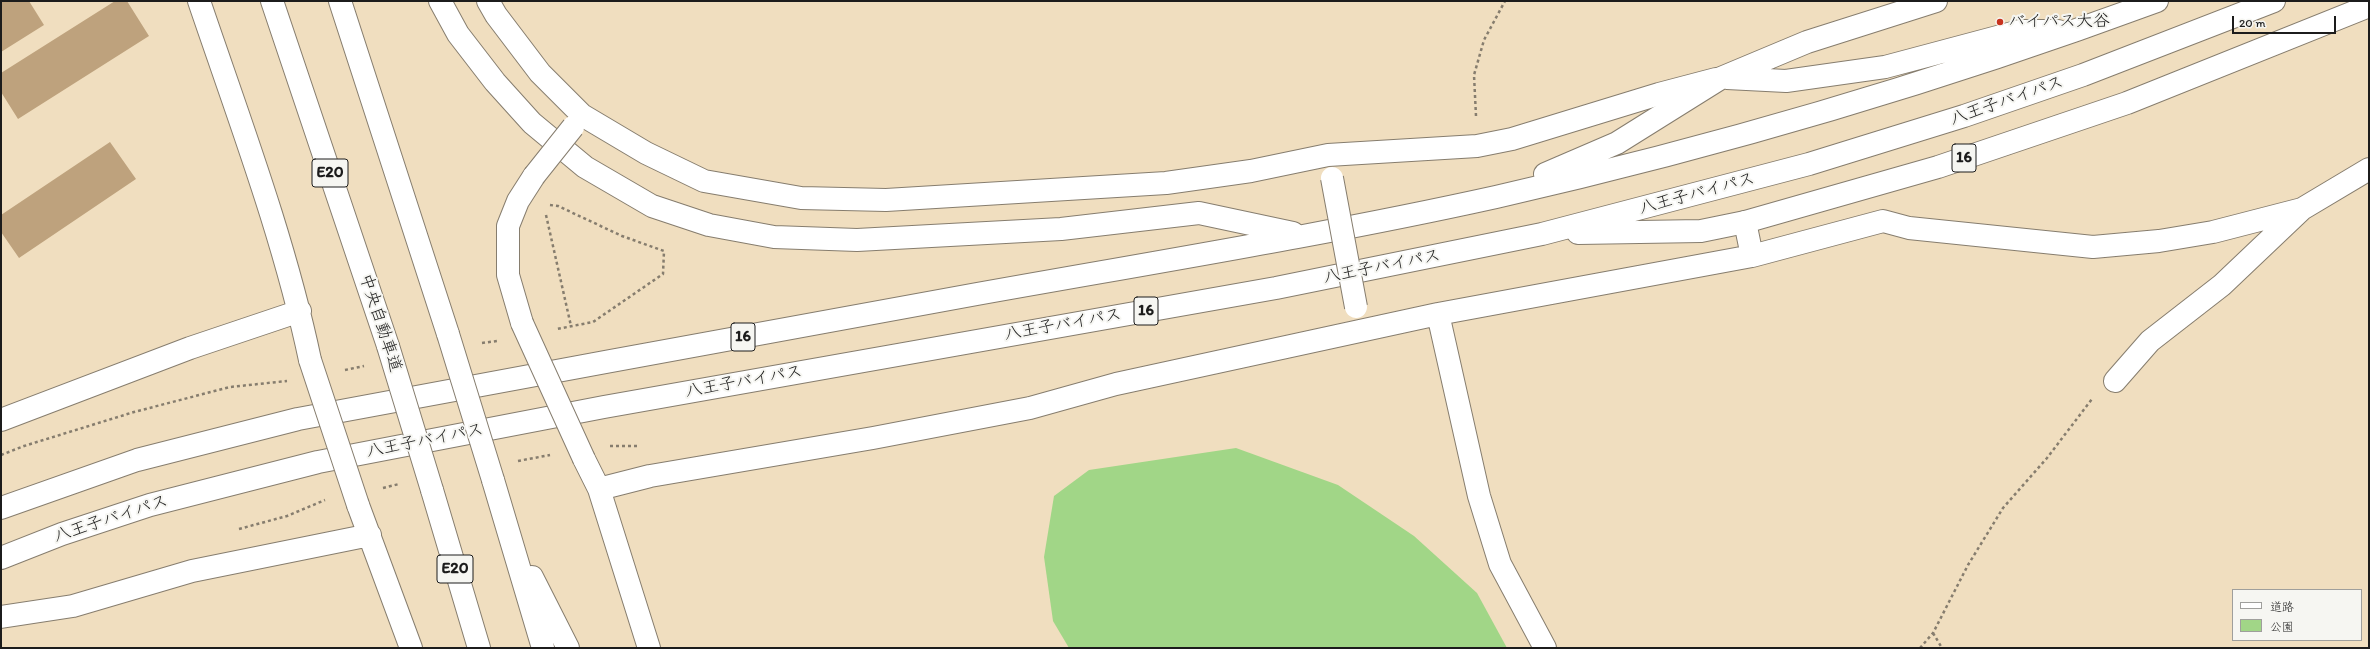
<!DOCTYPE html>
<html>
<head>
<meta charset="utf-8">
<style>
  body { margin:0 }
  #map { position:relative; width:2370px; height:649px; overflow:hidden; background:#f0debf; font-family:Itim,"Klee One",sans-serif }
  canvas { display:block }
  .frame { position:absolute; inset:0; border:2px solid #1c1c1c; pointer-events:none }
  .legend { position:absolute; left:2232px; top:589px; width:130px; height:52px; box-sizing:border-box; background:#f6f6f2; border:1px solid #9f9f9c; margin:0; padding:5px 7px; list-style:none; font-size:12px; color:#1c1c1c }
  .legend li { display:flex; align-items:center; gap:8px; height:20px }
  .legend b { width:20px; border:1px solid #9f9f9c }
  .scale { position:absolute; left:2232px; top:16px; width:104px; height:18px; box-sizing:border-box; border:2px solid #1c1c1c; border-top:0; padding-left:5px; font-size:12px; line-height:14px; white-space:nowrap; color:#1c1c1c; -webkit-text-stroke:3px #f6f6f2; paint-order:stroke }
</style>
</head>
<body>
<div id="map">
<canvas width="2370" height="649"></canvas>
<div class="frame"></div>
<ul class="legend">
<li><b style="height:5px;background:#fff"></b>道路</li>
<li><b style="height:11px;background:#a1d687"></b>公園</li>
</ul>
<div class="scale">20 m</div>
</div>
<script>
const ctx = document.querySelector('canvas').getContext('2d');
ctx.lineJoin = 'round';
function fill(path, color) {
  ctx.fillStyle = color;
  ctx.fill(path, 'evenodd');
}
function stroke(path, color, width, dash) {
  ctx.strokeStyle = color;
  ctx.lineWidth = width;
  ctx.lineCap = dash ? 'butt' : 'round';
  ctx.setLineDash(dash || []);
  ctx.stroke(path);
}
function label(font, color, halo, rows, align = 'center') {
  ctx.font = font + ' Itim,"Klee One",sans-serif';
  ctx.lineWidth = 4;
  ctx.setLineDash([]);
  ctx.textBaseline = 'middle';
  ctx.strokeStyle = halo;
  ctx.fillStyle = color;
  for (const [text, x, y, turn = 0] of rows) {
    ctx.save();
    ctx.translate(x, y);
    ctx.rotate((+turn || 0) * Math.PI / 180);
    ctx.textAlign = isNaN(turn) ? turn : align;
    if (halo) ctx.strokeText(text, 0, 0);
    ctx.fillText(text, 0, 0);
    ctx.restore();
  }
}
const green = new Path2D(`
  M1236,448L1338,485L1414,536L1477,593L1507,648H1069L1053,621L1044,557L1054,496L1089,470Z`);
const building = new Path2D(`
  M1,1H29L44,25L1,52Z
  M115,1H127L149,36L18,119L1,92V73Z
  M110,142L136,179L19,258L1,232V215Z`);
const path = new Path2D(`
  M1476,116L1474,75L1484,40L1505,1
  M550,205L558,206L622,236L664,251L663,274L593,322L557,329
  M546,215L571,326
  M482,343L497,341
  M345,370L364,366
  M610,446H639
  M1,455L24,446L134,412L230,387L287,381
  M518,461L550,455
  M383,488L399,484
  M239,529L287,516L325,500
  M1933,633L1942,648
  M1920,648L1933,633L1968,565L2003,508L2047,458L2092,399`);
const minor = new Path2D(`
  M199,1C239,119 284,237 310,360
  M488,1L496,15L540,73L582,115L646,153L704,181L801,198L886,200L1166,183L1251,171L1328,155L1477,146L1512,139L1659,94L1716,79
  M1752,256L1883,221L1909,228L2093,247L2159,241L2213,232L2302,209L2369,169
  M1438,314L1479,496L1500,564L1545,648
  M522,323L508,275V226L518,201L534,176
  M2115,381L2150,341L2222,285L2301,210
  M1,420L190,348L300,311
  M584,459L599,489L649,648
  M599,489L650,476L873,438L1030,408L1116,384L1438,314L1752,256L1745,222
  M358,505L411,648
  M1,617L73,606L192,571L370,535`);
const highway = new Path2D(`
  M272,1L388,346
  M340,1L448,334
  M440,1L458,34L495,82L532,123L585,167L652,206L709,225L774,237L857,240L1061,229L1199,213L1293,233
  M1727,78L1786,81L1885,67L2020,31H2058
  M1545,174L1617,143L1721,78L1807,42L1936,1
  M1578,233L1701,231L1745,222L1938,167L2127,103L2369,6
  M493,480L543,648
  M432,490L479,648
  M1,508L137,460L298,419C524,377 751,335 977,294C1150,263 1324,235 1496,197C1720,146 1941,81 2157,1
  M1,558L62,534L150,505L318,462L604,407L1276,288L1542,234L1809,164L1964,116L2083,75L2274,1
  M532,577L568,648`);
const minorBridge = new Path2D(`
  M534,176L573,127
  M1332,178L1356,307
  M522,323L584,459
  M310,360L358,505`);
const highwayBridge = new Path2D(`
  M448,334L493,480
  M388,346L432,490`);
const markers = [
  [2000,22,4,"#c8321e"]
];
const shields = [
  [1964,158,24],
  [330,173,36],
  [1146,311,24],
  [743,337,24],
  [455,569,36]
];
const shieldNames = [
  ["16",1964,158],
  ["E20",330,173],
  ["16",1146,311],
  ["16",743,337],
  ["E20",455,569]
];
const poiNames = [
  ["バイパス大谷",2008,22]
];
const streetNames = [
  ["八王子バイパス",2007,101,-19],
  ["八王子バイパス",1697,194,-15],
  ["八王子バイパス",1382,267,-11],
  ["中央自動車道",380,323,72],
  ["八王子バイパス",1063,325,-10],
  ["八王子バイパス",744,382,-10],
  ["八王子バイパス",425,441,-11],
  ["八王子バイパス",111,519,-18]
];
fill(green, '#a1d687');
fill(building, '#bea27d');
stroke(minor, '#867d6e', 24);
stroke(highway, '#867d6e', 24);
stroke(path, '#867d6e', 2.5, [3, 3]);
stroke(minor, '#fff', 22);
stroke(highway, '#fff', 22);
stroke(minorBridge, '#867d6e', 24, []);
stroke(highwayBridge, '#867d6e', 24, []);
stroke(minorBridge, '#fff', 22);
stroke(highwayBridge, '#fff', 22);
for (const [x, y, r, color] of markers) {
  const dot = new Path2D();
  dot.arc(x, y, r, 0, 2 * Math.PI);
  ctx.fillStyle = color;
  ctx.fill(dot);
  stroke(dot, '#f6f6f2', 1.5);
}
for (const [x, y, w] of shields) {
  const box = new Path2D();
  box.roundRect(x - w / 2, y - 14, w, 28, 3);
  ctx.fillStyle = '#f6f6f2';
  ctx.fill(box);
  stroke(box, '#1c1c1c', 1);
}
label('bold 16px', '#1c1c1c', null, shieldNames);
label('17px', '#1c1c1c', '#f6f6f2', poiNames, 'left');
label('17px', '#1c1c1c', '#f6f6f2', streetNames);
</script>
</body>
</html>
